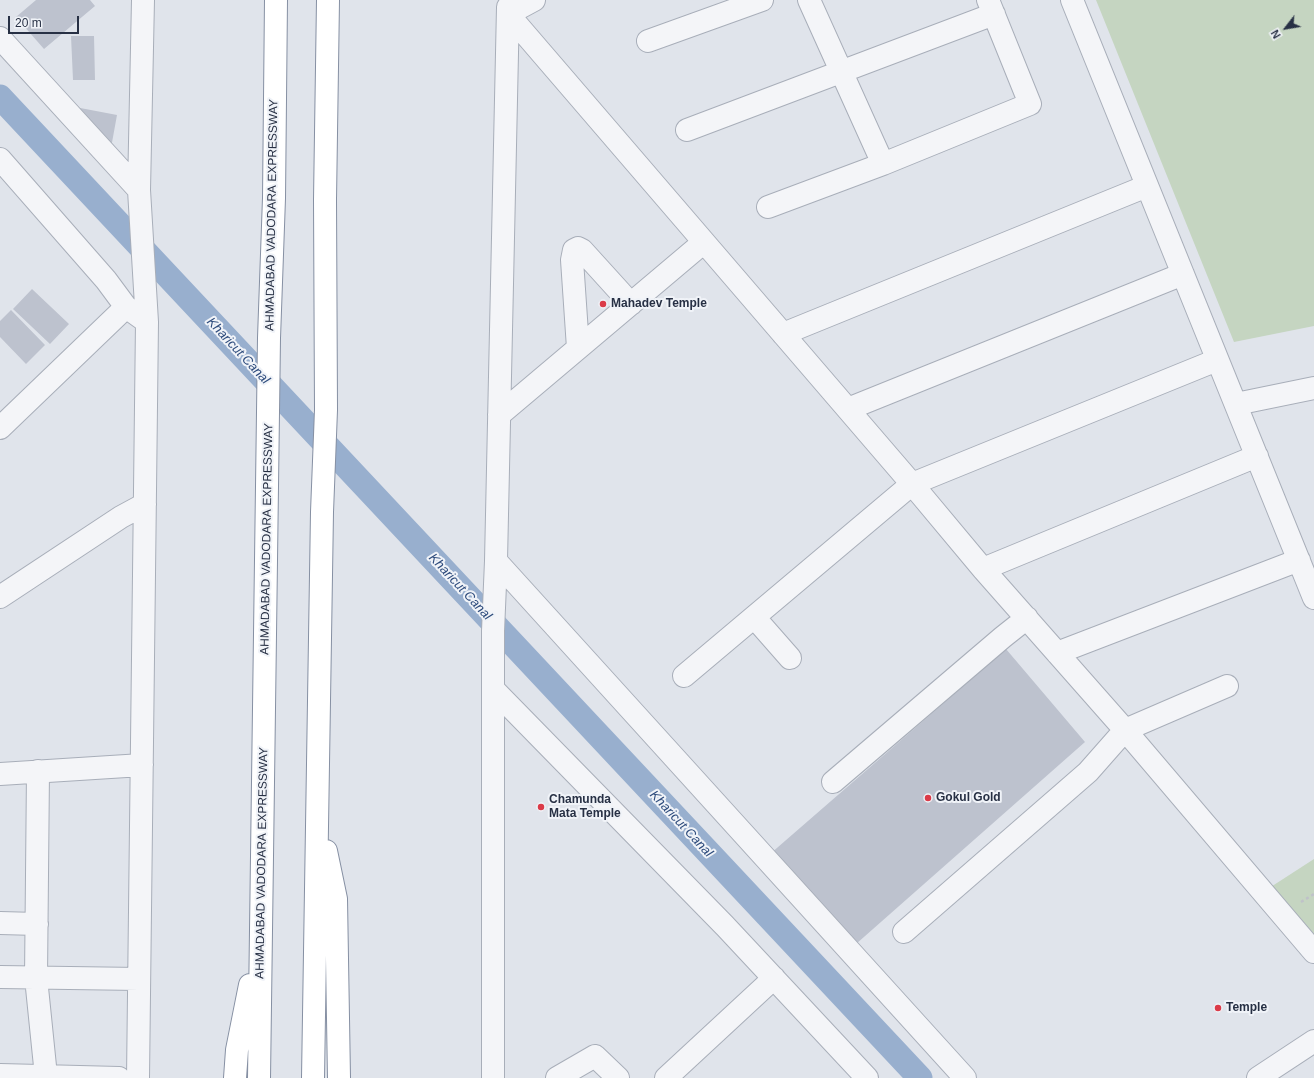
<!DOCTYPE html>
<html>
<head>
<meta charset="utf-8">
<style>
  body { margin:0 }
  #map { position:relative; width:1314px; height:1078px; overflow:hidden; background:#e0e4eb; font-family:Helvetica,sans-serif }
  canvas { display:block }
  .north { position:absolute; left:1266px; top:8px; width:40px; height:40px; -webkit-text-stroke:3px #f0f3f8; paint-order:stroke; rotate:239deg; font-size:11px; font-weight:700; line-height:16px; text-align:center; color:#273044 }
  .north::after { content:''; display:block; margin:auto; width:14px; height:18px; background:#273044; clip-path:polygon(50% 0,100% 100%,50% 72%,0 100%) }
  .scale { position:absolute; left:8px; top:16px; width:71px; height:18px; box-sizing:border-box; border:2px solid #273044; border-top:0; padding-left:5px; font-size:12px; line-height:14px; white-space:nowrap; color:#273044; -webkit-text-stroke:3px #f0f3f8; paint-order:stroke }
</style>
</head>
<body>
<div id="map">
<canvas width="1314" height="1078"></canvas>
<div class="north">N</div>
<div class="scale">20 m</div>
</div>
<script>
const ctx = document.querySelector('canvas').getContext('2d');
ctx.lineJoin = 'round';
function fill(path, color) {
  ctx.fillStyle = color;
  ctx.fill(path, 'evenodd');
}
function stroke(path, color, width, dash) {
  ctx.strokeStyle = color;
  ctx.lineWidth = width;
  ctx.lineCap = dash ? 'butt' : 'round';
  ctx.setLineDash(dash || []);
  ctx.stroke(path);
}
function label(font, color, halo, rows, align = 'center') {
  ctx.font = font + ' Helvetica,sans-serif';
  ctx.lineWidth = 4;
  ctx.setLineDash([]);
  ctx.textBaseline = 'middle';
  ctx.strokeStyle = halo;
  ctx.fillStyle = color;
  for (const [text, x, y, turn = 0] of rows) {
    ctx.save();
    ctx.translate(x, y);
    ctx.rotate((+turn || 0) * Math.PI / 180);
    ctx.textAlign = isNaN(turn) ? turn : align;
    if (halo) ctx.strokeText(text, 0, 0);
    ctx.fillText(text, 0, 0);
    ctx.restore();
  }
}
const green = new Path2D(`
  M1096,0H1314V326L1234,342Z
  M1314,859V952L1263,892Z`);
const canal = new Path2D(`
  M0,97L920,1078`);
const building = new Path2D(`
  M36,0H90L95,6L44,49L16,17Z
  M71,36H94L95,80H73Z
  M75,107L117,115L111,148Z
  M32,289L69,324L50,344L13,309Z
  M11,310L45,345L26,364L0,337V321Z
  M1006,649L1085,742L856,944L770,854Z`);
const path = new Path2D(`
  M1301,902L1314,894`);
const minor = new Path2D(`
  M809,0L883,164
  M1072,0L1314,598
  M508,14L912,484L983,569L1125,730L1314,952
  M508,14L534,0
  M0,38L139,190
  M648,41L762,0
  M687,130L994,14
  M0,159L106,280L126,307L147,322
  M768,207L883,164L1030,104L988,0
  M783,334L1147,186
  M578,348L572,260L574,250L578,248L582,250L631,304
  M1236,404L1314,388
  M848,409L1183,274
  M499,415L704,242
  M0,428L126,307
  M496,561L965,1078
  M983,569L1257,456
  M0,597L121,517L145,504
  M754,617L790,658
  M1057,653L1299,560
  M684,676L912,484L1217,360
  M493,689L725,926L867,1078
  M38,771L36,978L46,1076
  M0,774L142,765
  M833,782L1003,637L1027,618
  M0,923L37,924
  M904,932L1088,772L1125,730L1227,686
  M0,977L139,979
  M0,1075L119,1078
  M138,1078L147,322L139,190L143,0
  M493,1078V631L496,561L508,7
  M557,1078L595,1056L618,1078
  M666,1078L774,978
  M1258,1078L1314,1041`);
const highway = new Path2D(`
  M326,851L336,899L339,1078
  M235,1078L237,1050L250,985
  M259,1078L269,338L274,198L276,0
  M313,1078L322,512L326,410L325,200L328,0`);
const markers = [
  [603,304,4,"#db3a48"],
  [928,798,4,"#db3a48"],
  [541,807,4,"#db3a48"],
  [1218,1008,4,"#db3a48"]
];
const streetNames = [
  ["AHMADABAD VADODARA EXPRESSWAY",272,215,-89],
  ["AHMADABAD VADODARA EXPRESSWAY",267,539,-89],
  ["AHMADABAD VADODARA EXPRESSWAY",262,863,-89]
];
const poiNames = [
  ["Mahadev Temple",611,304],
  ["Gokul Gold",936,798],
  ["Chamunda",549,800],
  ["Mata Temple",549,814],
  ["Temple",1226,1008]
];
const waterNames = [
  ["Kharicut Canal",238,351,47],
  ["Kharicut Canal",460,587,47],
  ["Kharicut Canal",681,824,47]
];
fill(green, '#c5d5c1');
stroke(canal, '#98afce', 25);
fill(building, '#bdc2ce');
stroke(minor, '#a8aeb9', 24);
stroke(highway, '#8690a3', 24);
stroke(path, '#bfc2c9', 2.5, [3, 3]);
stroke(minor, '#f4f5f8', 22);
stroke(highway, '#fff', 22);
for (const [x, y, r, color] of markers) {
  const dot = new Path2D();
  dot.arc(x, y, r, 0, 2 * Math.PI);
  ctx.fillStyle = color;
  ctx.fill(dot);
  stroke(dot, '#f0f3f8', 1.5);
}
label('12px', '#273044', '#f0f3f8', streetNames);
label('bold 12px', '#273044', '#f0f3f8', poiNames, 'left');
label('italic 13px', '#2d4b7c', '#f0f3f8', waterNames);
</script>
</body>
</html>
